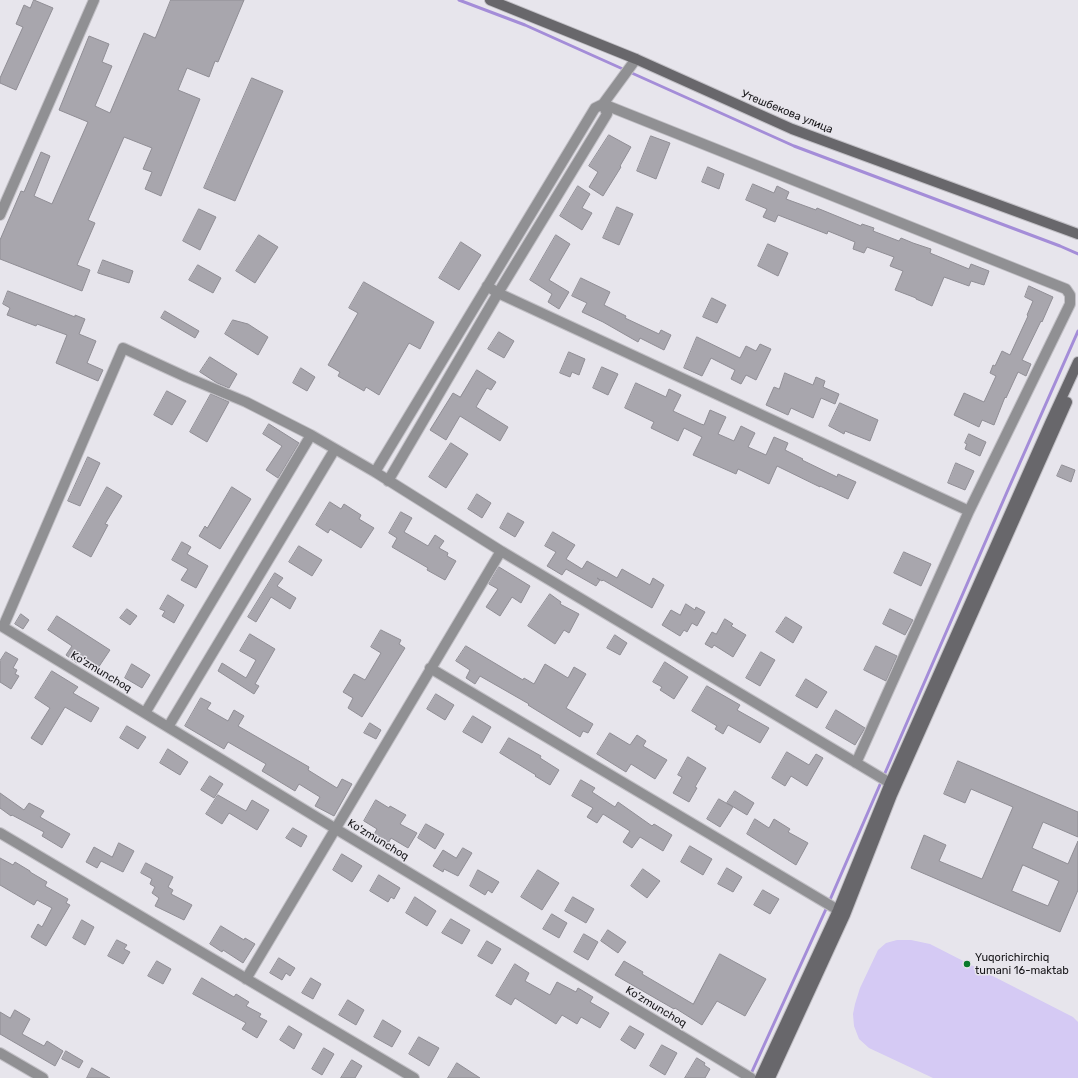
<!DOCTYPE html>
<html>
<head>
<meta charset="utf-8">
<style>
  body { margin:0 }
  canvas { display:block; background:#e7e5ec }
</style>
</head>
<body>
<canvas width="1078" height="1078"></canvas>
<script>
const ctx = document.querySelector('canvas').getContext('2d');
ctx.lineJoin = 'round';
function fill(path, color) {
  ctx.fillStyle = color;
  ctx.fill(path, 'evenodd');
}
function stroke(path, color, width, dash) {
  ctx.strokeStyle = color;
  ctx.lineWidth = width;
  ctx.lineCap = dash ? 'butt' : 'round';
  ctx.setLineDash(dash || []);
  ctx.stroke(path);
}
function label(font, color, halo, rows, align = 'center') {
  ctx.font = font + ' Rubik,sans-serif';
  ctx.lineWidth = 3;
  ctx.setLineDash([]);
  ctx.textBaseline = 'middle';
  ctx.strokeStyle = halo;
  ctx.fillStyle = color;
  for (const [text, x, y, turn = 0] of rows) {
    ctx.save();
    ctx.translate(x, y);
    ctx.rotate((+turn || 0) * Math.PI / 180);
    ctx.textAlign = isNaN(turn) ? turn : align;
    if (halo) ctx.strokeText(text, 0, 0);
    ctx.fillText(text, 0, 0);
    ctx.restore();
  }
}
const green = new Path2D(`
  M897,940H911L930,944L1073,1017L1078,1022V1078H933L869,1048L859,1039L854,1026L853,1014L855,1004L860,988L878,950L886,943Z`);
const stream = new Path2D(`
  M459,0L525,25L794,146L1060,246L1078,254
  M750,1076L826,909L1007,492L1078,331`);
const building = new Path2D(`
  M34,0L53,8L16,90L0,83V78L23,27L16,24L24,5L30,8Z
  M171,0H244L218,62L215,61L209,77L187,68L178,90L200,99L161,196L145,189L152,172L143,169L152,148L124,137L88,220L95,223L77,265L90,270L82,291L0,259V240L21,191L24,192L41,152L50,156L34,196L52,204L88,122L59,110L89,36L109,44L102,62L112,66L95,106L110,113L144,33L155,38Z
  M252,78L283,91L235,201L204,188Z
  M609,135L631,147L620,166L621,167L603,196L589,187L598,172L589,166Z
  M651,136L670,143L656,179L637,171Z
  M708,167L724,174L719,189L702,182Z
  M753,184L774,193L777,186L789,192L786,199L816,210L817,208L861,226L862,224L874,228L873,231L899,241L901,238L913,243L931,249L930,253L969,269L971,264L989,271L984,285L971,281L969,286L944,277L932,306L916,299V298L895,290L903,271L890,266L894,257L867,247L864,253L853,249L855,242L828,231L827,234L778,215L775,222L763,217L767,209L746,200Z
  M578,186L590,194L582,208L592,213L582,230L560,216Z
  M617,207L633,214L619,245L603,238Z
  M199,209L216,217L200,250L183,241Z
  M259,235L278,247L255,283L236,271Z
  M556,235L570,244L549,280L569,292L559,309L548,302L552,294L530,280Z
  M461,242L481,255L459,290L439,278Z
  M768,244L788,253L778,276L758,266Z
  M103,260L133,271L129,283L98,273Z
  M198,265L221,278L213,293L189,280Z
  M581,278L610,292L604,305L626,316L625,318L659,334L661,330L671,335L664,350L640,338L638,342L603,322L582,312L587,303L572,296Z
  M364,282L434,322L420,349L409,343L379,395L366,387L364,391L338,376L340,372L328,365L358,313L349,308Z
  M1029,286L1053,297L1042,322L1041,321L1022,360L1031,364L1026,376L1018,372L1006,398L1005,397L994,425L982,420L979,427L954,415L964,393L984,402L996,376L990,373L993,365L995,366L1002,351L1010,355L1028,316L1027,315L1033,301L1025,297Z
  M8,291L75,317V315L85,319L79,334L96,341L87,363L103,370L98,381L56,363L67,335L37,324L36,326L7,315L10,308L3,304Z
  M712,298L726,305L717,323L703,317Z
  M165,311L199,331L195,338L161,318Z
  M233,320L248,324L268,337L258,355L225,334Z
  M499,332L514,341L504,358L488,349Z
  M697,337L740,358L746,346L756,351L760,344L771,349L756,380L746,375L741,384L731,379L735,370L711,358L702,376L684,368Z
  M569,352L585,359L579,375L572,372L570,377L560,373Z
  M210,357L237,374L229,388L217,383L200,372Z
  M602,367L618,374L608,395L593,388Z
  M301,368L315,377L307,391L293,383Z
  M477,370L496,382L491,390L487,388L476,407L508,427L500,441L460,416L446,440L430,430L453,393L460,397Z
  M785,373L813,385L816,377L825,381L823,387L839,394L835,404L821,398L813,418L791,408L788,415L766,405L774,387L779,389Z
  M636,383L666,397L669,389L681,395L673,411L701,424L704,425L710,410L726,417L718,434L734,441L741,426L755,433L748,447L766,455L774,437L788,443L785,450L803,459L802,460L837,477L838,474L856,482L848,499L820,486V487L777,466L769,484L738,469L736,474L693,455L702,437L684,428L678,441L651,428L654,422L625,408Z
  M167,391L186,401L172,425L154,415Z
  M211,394L229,402L207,442L190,432Z
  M840,403L878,420L870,441L845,431L844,434L829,426Z
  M269,424L299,443L278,478L266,470L282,446L263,434Z
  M969,434L986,442L980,456L965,449L967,444L965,443Z
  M451,443L468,454L446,488L429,477Z
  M88,457L100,463L80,506L68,501Z
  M956,463L974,471L965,490L948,483Z
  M1062,465L1075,470L1071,482L1057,476Z
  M107,487L122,496L105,524L108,525L91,557L73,547Z
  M232,487L251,499L220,549L199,536L205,526L207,528Z
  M477,494L491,503L482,518L468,509Z
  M330,502L341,509L344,504L361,515L359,519L374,528L361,548L330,529L328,533L316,525Z
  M401,512L412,518L404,532L428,546L435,535L444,541L439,548L448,553L447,556L456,561L445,580L427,570L428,568L392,547L397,538L389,533Z
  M508,513L524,522L515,537L500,528Z
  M553,532L575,545L566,559L582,569L587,561L617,578L622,569L650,585L653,578L664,585L652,608L603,580L602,581L597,578L600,580L596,586L566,569L562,575L547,566L556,552L545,546Z
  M182,542L191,547L187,554L208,566L196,588L181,580L188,569L172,560Z
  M299,546L322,560L312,576L289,562Z
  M904,552L931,564L921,586L894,573Z
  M499,567L530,586L521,603L512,597L500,616L486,607L498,589L489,584Z
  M275,573L283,578L277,586L296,598L290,609L271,597L256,622L248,617Z
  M550,594L561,602L560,604L579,614L569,633L564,630L555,644L528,626Z
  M168,595L184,605L174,623L162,616L165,611L160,609Z
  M686,604L695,610L696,607L705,612L697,626L692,623L687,632L684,630L680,636L662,625L671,610L680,615Z
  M127,609L137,616L130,625L120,618Z
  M890,609L913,620L905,635L883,624Z
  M21,614L29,620L23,629L15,624Z
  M57,616L110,650L98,668L81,657L77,663L66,655L72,646L48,630Z
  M786,617L802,627L793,643L776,632Z
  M725,619L733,624L731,626L746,635L733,657L714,645L712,648L705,644L712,632L716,634Z
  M381,630L401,640L399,644L405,648L362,717L348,708L353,698L343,692L354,674L365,680L381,653L371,647Z
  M250,634L275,649L255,684L259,686L254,694L218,671L222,663L246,678L256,660L240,651Z
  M615,635L627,643L620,655L607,648Z
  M466,646L523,680L524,678L534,684L545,664L568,678L574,667L586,674L566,708L593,724L588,733L583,731L580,737L528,705L529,704L480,676L475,684L466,678L470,670L456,661Z
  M876,646L897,656L886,681L864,670Z
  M6,652L18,659L13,668L17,670L15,674L19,676L11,689L0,682V661Z
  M761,652L775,660L760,686L746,678Z
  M665,662L688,677L674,699L660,690L662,687L653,682Z
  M132,664L150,675L142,688L125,678Z
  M52,671L78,687L73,693L99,708L91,722L65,707L42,745L31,738L50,708L35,698Z
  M806,679L827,692L817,708L796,696Z
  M707,686L740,705L737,710L769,728L760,743L728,725L723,734L715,729L717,726L692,711Z
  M436,694L454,705L445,720L427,709Z
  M201,698L211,703L207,709L228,721L234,710L244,716L238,726L309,767L308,770L337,788L342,779L352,784L334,816L315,806L320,797L299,784L295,791L262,771L266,764L228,742L224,749L185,726Z
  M836,710L865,728L855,745L826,728Z
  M473,716L491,727L482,743L463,732Z
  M370,723L381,730L376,739L364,733Z
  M127,726L146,737L138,749L120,738Z
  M610,733L630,745L637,735L646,741L643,746L667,760L655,779L631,764L626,772L597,754Z
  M509,738L541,756L540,758L559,770L550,785L535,776L536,775L500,753Z
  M168,749L188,762L180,775L160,763Z
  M787,752L809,765L816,754L823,758L807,786L791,776L785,786L772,778Z
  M688,757L706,768L695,787L697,788L689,802L673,793L682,777L678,775Z
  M958,761L1078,812V837L1043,822L1032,848L1068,864L1078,841V890L1060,932L911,868L924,835L946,845L939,861L982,879L1013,807L971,789L965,803L944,794ZM1023,865L1059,881L1048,906L1012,891Z
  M210,776L223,784L214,798L201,790Z
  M581,780L595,788L592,792L615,807L618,802L652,826L654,824L672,835L663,851L640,837L632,848L623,842L630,831L603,814L597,823L587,817L593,808L572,796Z
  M735,791L754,803L747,815L727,803Z
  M0,793L24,810L29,803L44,811L40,817L70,834L62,848L42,836L44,832L12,815L11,816L0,808Z
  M218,795L246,811L252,800L269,810L257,830L229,813L222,824L206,814Z
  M719,799L733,807L720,827L707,819Z
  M376,800L389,808L390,806L406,815L400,824L417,833L408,848L391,838L386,847L372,838L377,829L364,821Z
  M755,819L769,828L774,819L790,829L788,832L808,843L796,865L747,834Z
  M426,824L444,834L435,849L418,838Z
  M293,828L307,836L301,847L286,838Z
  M119,843L134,851L123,872L101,861L97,868L86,862L94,847L112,857Z
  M690,846L712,859L703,875L681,862Z
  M463,848L472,853L458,876L444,869L443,872L433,866L443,850L456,858Z
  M342,854L362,866L352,882L333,870Z
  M0,858L13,865L15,862L30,871V872L47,882L45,886L68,899L66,903L70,905L46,946L31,937L38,924L42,927L52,908L37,900L34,905L0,885Z
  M146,863L173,877L168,887L173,890L171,894L192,905L184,920L155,906L159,898L152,893L155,887L150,884L152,879L141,873Z
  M727,868L742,877L733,892L718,884Z
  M643,869L660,881L647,898L631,886Z
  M478,870L499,882L492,893L488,890L485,895L470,886Z
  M538,870L559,883L542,910L521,897Z
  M379,875L400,888L394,899L391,897L388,902L370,891Z
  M763,890L779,899L770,914L754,905Z
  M415,897L436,911L427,926L406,913Z
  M573,897L594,909L586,923L565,911Z
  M552,914L567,923L559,938L543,929Z
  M451,919L470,930L462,944L442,933Z
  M82,920L94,927L85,945L73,938Z
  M221,926L244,940L245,938L255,944L243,963L223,950L222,952L210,944Z
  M608,930L626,942L618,953L601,941Z
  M584,934L598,942L588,960L574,952Z
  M117,940L127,945L124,949L130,952L123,964L108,956Z
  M487,941L501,949L492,964L478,956Z
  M720,954L766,979L745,1016L717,1001L702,1025L675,1008L674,1009L615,975L624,961L643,972L642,974L693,1004Z
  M279,958L295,968L290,976L286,973L282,980L270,973Z
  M157,961L171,969L163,984L148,976Z
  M515,964L529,973L525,981L550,995L557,982L576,992L578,988L593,997L590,1002L609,1013L600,1028L581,1017L577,1024L562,1015L556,1024L515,998L511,1005L496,996Z
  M202,978L234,997L236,994L249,1002L246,1006L261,1014L259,1017L267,1021L257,1038L242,1029L246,1023L193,994Z
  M311,978L321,984L313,999L302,993Z
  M348,1000L364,1010L356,1025L339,1015Z
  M15,1010L30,1019L22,1034L44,1046L47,1041L63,1051L55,1066L0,1034V1012L10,1018Z
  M383,1020L401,1031L392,1047L374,1037Z
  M289,1026L302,1034L294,1049L280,1040Z
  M630,1026L644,1034L635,1049L621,1040Z
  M419,1037L439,1048L429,1066L409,1054Z
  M662,1045L677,1053L665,1075L650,1066Z
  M324,1048L334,1054L322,1075L312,1069Z
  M66,1051L83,1061L79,1068L62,1059Z
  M697,1058L705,1063L704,1065L710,1069L705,1078H685Z
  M352,1060L362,1066L355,1078H341Z
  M457,1063L480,1078H448Z
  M92,1068L110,1078H87Z`);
const minor = new Path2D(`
  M603,104L1066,289L1070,295V304L969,511L856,763
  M0,215L94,0
  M487,286L498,293L969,511
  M375,472L595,108L603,104L636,59
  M388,481L498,293L607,114L603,104
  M430,668L838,910
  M145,713L311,435
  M168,727L335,449
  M0,833L414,1078
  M246,979C332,837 415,693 501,551
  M0,1053L43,1078
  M751,1078L336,829L3,627L123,348L186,377L246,402L311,435L375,472L501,551L890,783`);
const secondary = new Path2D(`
  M490,0L636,59L792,129L1078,234
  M760,1078L838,910L890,783L1050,423L1078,362
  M770,1078L845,915L892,795L1067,402`);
const markers = [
  [967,964,4,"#08782d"]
];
const streetNames = [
  ["Утешбекова улица",787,112,22],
  ["Ko'zmunchoq",101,672,31],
  ["Ko'zmunchoq",378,840,31],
  ["Ko'zmunchoq",656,1007,31]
];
const poiNames = [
  ["Yuqorichirchiq",975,958],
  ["tumani 16-maktab",975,971]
];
fill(green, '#d5caf4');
stroke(stream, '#a48dd8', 3);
fill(building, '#a8a6ad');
stroke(building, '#908e95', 1);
stroke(minor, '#c2c0c6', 12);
stroke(secondary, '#c2c0c6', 12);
stroke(minor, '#909093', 10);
stroke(secondary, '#68676b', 10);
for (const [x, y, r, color] of markers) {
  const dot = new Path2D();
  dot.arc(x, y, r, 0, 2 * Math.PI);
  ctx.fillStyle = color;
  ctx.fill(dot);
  stroke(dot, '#e7e5ec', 1.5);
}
label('11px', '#18171a', '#e7e5ec', streetNames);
label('11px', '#18171a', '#e7e5ec', poiNames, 'left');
</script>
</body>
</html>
